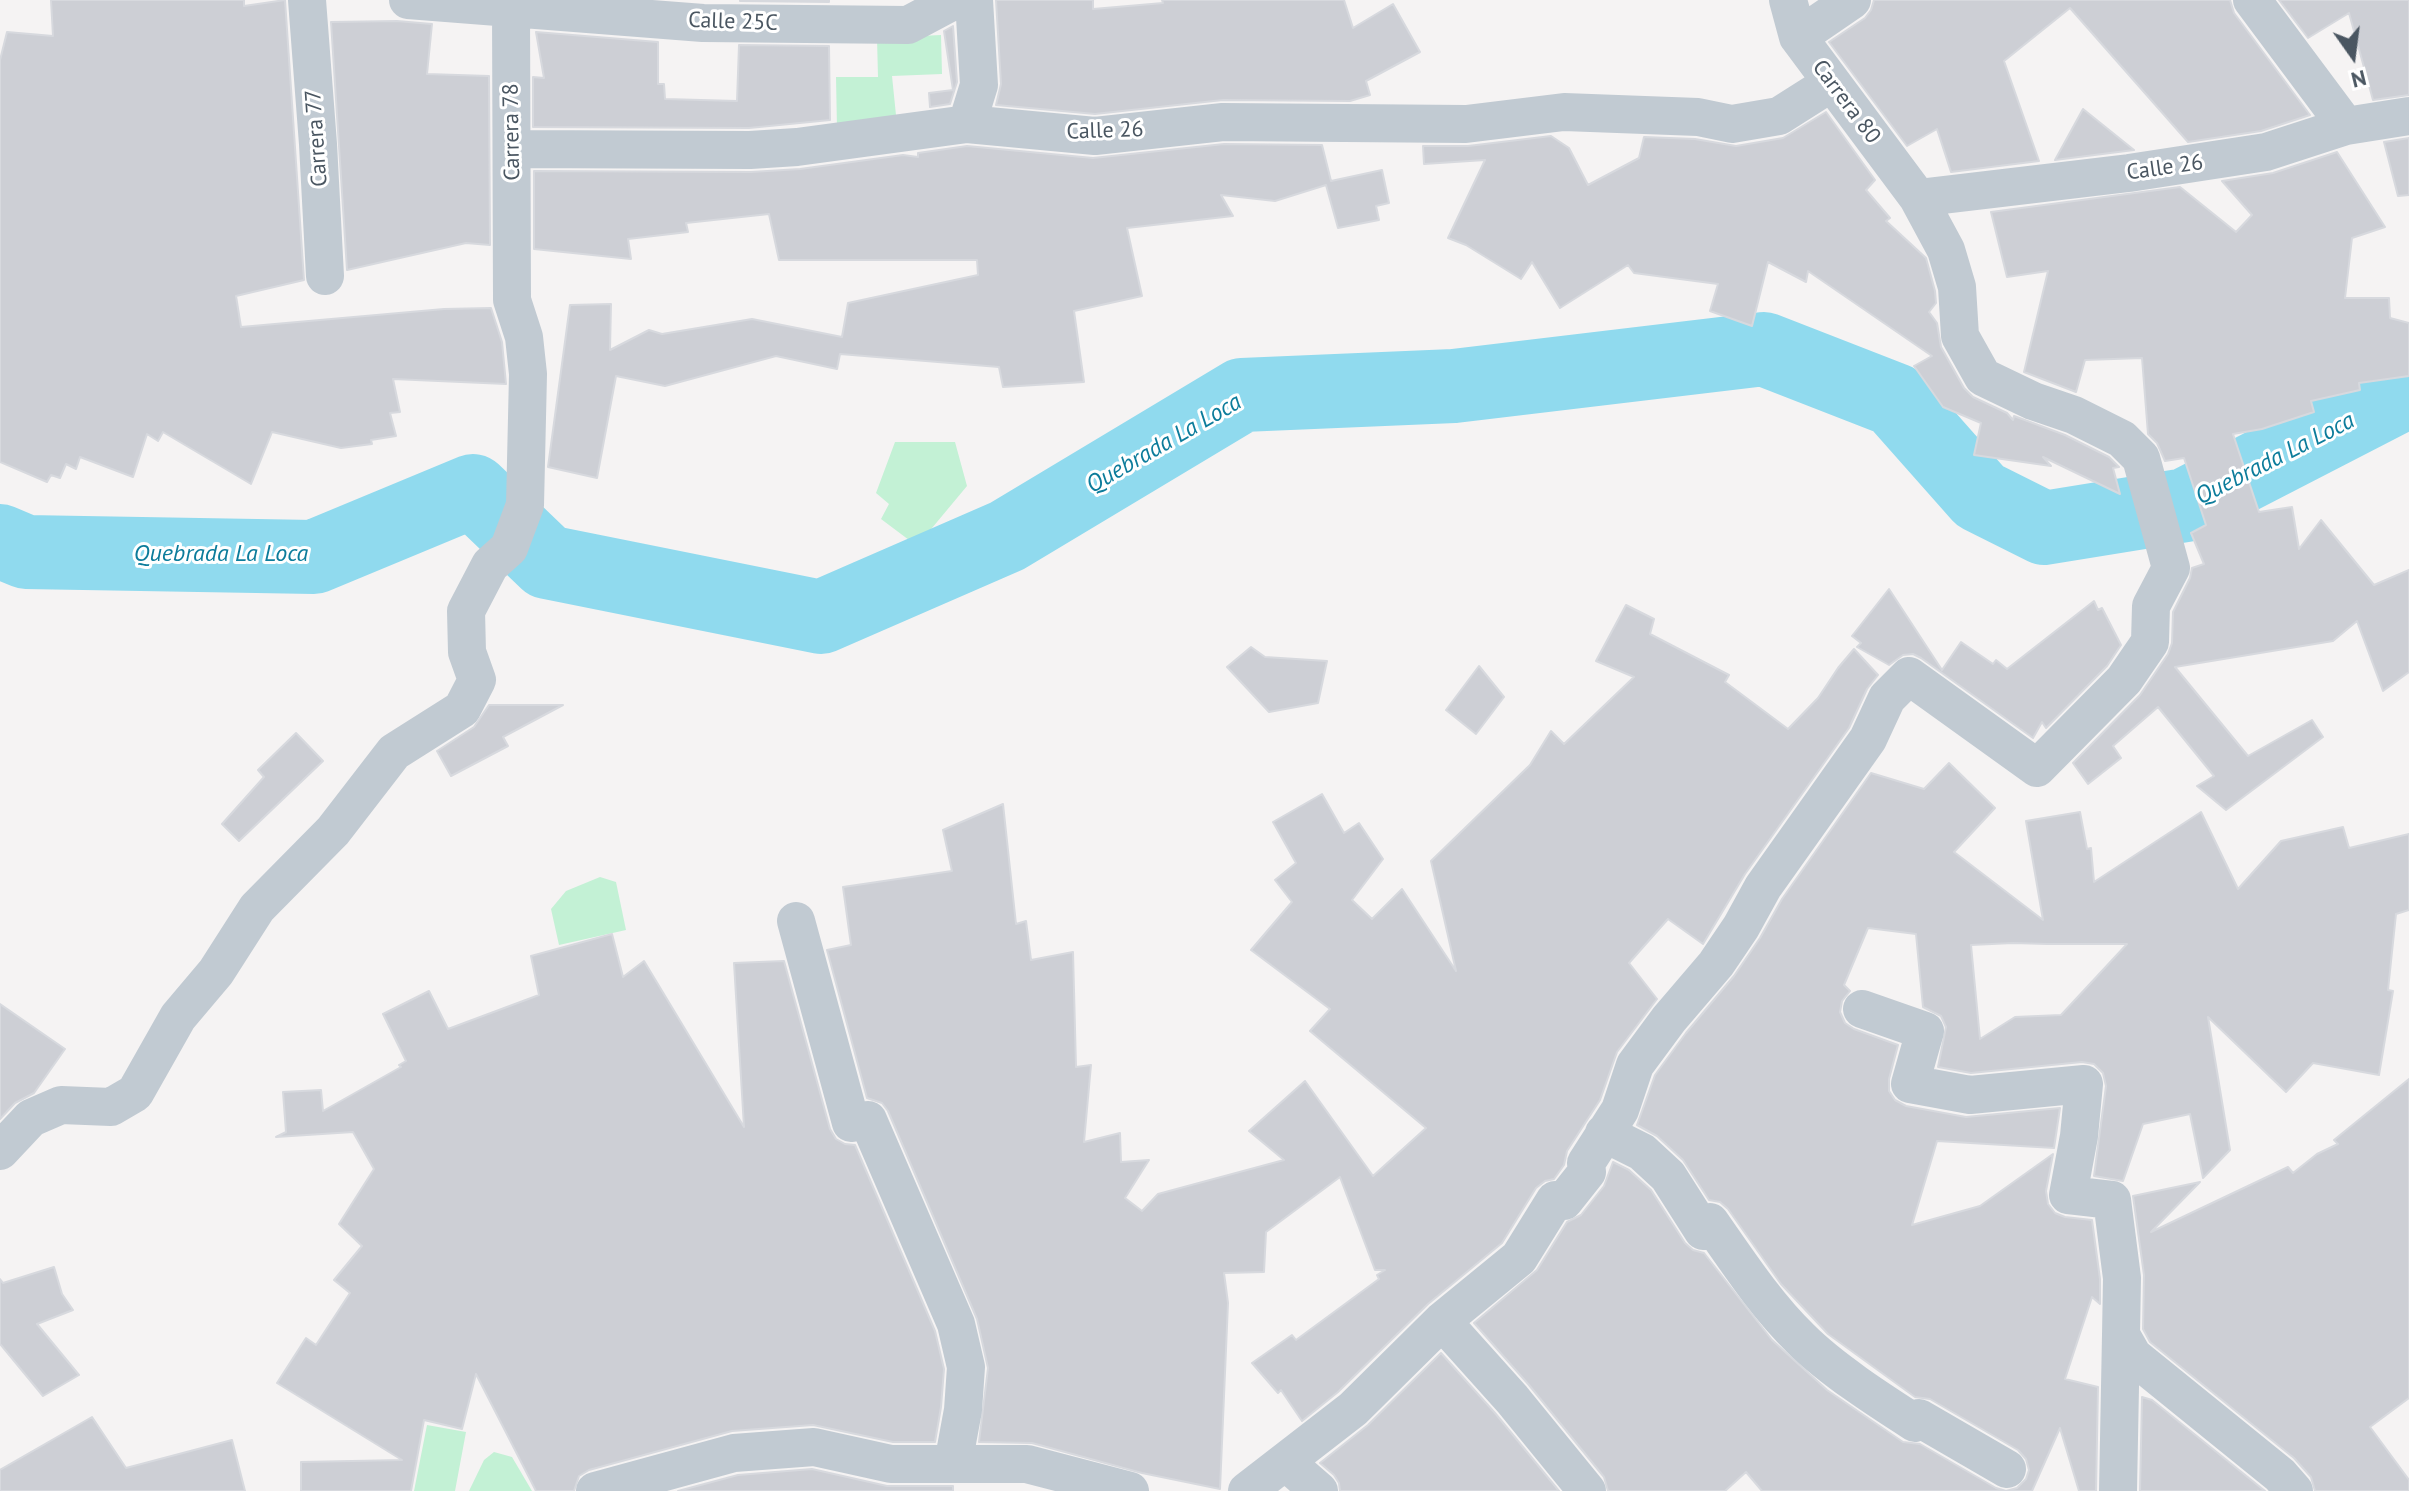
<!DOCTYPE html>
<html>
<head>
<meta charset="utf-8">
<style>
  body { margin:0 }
  #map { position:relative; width:2409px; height:1491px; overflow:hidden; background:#f5f3f3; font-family:"PT Sans",sans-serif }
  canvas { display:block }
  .north { position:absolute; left:2313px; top:16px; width:80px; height:80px; -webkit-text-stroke:6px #fff; paint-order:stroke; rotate:166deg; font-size:22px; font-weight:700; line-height:32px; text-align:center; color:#4a5661 }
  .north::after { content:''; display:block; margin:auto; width:28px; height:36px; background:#4a5661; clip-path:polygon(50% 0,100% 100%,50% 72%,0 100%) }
</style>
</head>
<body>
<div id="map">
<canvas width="2409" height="1491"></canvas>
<div class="north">N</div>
</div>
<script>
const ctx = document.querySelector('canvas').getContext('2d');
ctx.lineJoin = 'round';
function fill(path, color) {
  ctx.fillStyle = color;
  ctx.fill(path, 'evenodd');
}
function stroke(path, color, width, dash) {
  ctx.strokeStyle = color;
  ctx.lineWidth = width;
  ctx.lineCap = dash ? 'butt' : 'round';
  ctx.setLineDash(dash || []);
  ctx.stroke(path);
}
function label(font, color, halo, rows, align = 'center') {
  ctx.font = font + ' "PT Sans",sans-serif';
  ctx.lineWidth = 6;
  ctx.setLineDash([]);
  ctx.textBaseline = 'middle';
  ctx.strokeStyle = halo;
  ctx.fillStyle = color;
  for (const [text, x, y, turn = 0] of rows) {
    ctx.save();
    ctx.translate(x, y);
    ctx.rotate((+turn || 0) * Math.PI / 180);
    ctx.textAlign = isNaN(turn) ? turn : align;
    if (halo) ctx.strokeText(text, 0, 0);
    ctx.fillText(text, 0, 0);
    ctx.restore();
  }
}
const green = new Path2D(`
  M941,35L942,74L892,76L897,125L837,129L836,77H878L877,38Z
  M895,442H955L967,486L917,546L881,519L889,504L876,493Z
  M600,877L616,882L626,930L559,945L551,909L566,891Z
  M427,1425L466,1432L455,1491H414Z
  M494,1452L512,1457L532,1491H469L484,1460Z`);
const river = new Path2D(`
  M0,541L26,552L314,557L473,491L547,562L821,617L1007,536L1242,395L1454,386L1764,349L1895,400L1980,496L2044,528L2186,505L2409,390`);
const building = new Path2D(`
  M51,0H244V6L285,0L304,280L236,296L241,327L444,309L491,308L502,342L506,384L393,379L400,412L390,413L396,436L371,440L372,444L341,448L272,432L251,484L163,432L158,441L147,434L133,477L80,457L76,469L66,464L60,478L51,475L47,482L0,462V60L7,32L53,36Z
  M740,0H829V2L740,1Z
  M996,0H1093V9L1163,3L1162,0H1344L1353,28L1393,4L1420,52L1366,81L1370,95L1350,101L1223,100L1095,114L996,105L1001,84Z
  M1874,0H2230L2234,13L2310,115L2261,131L2188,142L2070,8L2004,61L2039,161L1951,172L1937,129L1907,146L1829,42L1865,18L1871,10Z
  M2279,0H2409V95L2373,100L2349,13L2308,38Z
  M397,21L432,24L427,74L489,76L490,245L466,243L347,270L331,22Z
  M953,26L957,82L950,104L930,107L929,93L953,90L944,31Z
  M536,32L658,42V84H664L665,99L737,101L739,45L829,46L830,120L749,128L533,127V77L544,78Z
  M2083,109L2134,150L2055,160Z
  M1826,112L1875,180L1866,190L1890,218L1886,221L1926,258L1935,291L1936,303L1929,312L1937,323L1941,347L1964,388L1973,397L2007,413L2013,420L2014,416L2065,435L2109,457L2119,467L2113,468L2120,494L2043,457L2051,466L1974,455L1981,423L1943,407L1914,366L1932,356L1808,271L1806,282L1768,262L1752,326L1710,311L1718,284L1634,273L1628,265L1560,308L1532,262L1521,279L1466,245L1448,238L1485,160L1424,164L1423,146H1468L1551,136L1569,148L1588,185L1639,158L1644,137L1695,139L1736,146L1783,138Z
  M2409,138V195L2398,196L2384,142Z
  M1224,144L1322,145L1331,181L1382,170L1389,203L1376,206L1379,220L1338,228L1326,185L1275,201L1221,195L1233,216L1127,228L1142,296L1074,311L1084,382L1003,387L999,367L840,354L837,369L776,356L665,386L616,376L597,478L548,467L570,305L611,304L610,350L649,330L662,334L752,319L842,337L848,303L978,275L977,260H779L769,214L686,223L688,232L628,239L631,259L534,249V171L751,172L800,169L903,155L918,157V153L967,146L1093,158Z
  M2337,152L2385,227L2352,238L2345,298H2389L2390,318L2409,323V376L2359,383L2360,390L2311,401L2314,412L2262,429L2233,434L2259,512L2292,507L2299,549L2321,520L2374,585L2409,570V672L2383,691L2357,621L2333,641L2175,667L2248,756L2312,720L2323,737L2226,810L2197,786L2214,776L2158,707L2113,746L2121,758L2088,784L2073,763L2140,695L2168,654L2172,643L2173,612L2190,578L2192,568L2204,564L2191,533L2206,525L2184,458L2165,461L2157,443L2148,434L2142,358L2085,360L2076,392L2024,372L2048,271L2007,277L1991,212L2180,187L2236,232L2252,215L2222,181L2273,173Z
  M1889,589L1942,670L1961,642L1993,664L1996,660L2007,669L2094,601L2098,610L2102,608L2121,645L2107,666L2046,728L2042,722L2033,738L1921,658L1913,654L1903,655L1889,665L1857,647L1861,643L1852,636Z
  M1626,605L1654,619L1650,634L1729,675L1725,682L1788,729L1818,698L1838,668L1854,649L1878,675L1867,689L1849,728L1745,874L1703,944L1668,919L1629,963L1657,999L1617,1052L1600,1100L1567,1151L1564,1165L1554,1179L1545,1181L1536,1188L1502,1243L1428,1304L1338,1392L1302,1421L1281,1390L1278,1393L1252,1363L1292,1335L1296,1340L1379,1279L1377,1275L1385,1270H1375L1340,1177L1266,1232L1264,1272L1224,1273L1228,1303L1220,1489L1142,1473L1032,1443L979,1442L988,1368L977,1319L888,1111L882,1103L867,1098L827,950L851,945L843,887L952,871L943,830L1003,804L1016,924L1026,921L1031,960L1073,952L1076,1067L1091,1065L1084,1142L1120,1133L1121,1162L1149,1160L1125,1198L1142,1211L1158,1194L1284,1160L1249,1131L1305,1081L1373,1176L1426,1128L1310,1031L1330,1009L1251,950L1292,902L1275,880L1296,863L1273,822L1322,794L1344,833L1359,823L1383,859L1352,900L1372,919L1402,889L1456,971L1431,861L1530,765L1551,731L1564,744L1634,677L1596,661Z
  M1251,647L1265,657L1327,661L1318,703L1269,712L1227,667Z
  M1479,666L1504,697L1476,734L1446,710Z
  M489,705H563L503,737L508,746L451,776L437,751L474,727Z
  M296,733L323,761L239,841L222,824L264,777L258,770Z
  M1949,763L1995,808L1954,852L2043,920L2026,821L2080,812L2087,849L2091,848L2094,882L2201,812L2238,889L2281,841L2343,827L2349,848L2409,834V910L2396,914L2388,990L2393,991L2379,1075L2313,1063L2286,1092L2208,1017L2230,1150L2203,1178L2190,1114L2143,1124L2123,1181L2094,1176L2106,1086L2103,1073L2094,1064L2082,1062L1971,1073L1938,1067L1946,1027L1941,1016L1923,1007L1916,934L1868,928L1844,985L1850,991L1842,1001L1840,1012L1845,1023L1854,1029L1898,1045L1889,1079V1091L1895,1100L1906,1106L1966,1117L2060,1108L2054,1148L1937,1141L1912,1225L1980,1206L2053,1154L2046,1191L2048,1204L2055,1213L2065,1217L2092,1220L2100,1279V1304L2092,1297L2065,1379L2098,1387L2096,1491H2079L2060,1428L2032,1491H1762L1746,1472L1725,1491H1608L1604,1477L1529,1385L1474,1323L1537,1270L1567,1222L1581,1215L1604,1186L1613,1162L1629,1170L1651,1190L1685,1243L1693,1250L1704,1253L1772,1340L1827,1390L1903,1442L1920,1444L1996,1488L2006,1491L2017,1488L2026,1479L2029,1470L2026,1459L2018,1450L1930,1399L1915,1397L1828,1334L1781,1284L1728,1209L1720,1202L1709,1200L1683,1160L1657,1136L1637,1125L1655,1075L1686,1033L1734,976L1760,938L1782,899L1871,773L1924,789ZM2013,943L2047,944H2127L2061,1015L2015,1017L1980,1039L1971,945Z
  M612,934L623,977L644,961L744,1127L734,963L784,961L830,1129L836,1139L845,1144L855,1145L935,1331L944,1369L941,1407L935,1442H893L813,1425L732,1431L589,1470L579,1476L574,1491H536L476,1374L462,1429L424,1420L411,1491H301V1462L402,1460L277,1383L306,1338L316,1345L350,1293L334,1280L362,1246L339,1224L374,1169L353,1132L276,1137L286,1132L283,1092L321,1090L323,1111L401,1067L399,1065L406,1061L383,1014L429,991L448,1029L539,995L531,956Z
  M0,1004L65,1049L34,1093L15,1103L0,1119Z
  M2409,1079V1398L2370,1427L2409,1480V1491H2315L2311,1477L2294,1458L2150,1342L2143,1329L2144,1275L2133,1196L2200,1182L2151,1232L2288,1167L2293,1173L2317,1154L2338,1144L2334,1140Z
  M54,1267L62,1294L73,1310L37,1324L79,1375L43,1396L0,1344V1279L3,1283Z
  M1441,1353L1495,1413L1559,1491H1340L1339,1483L1334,1475L1320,1463L1368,1425Z
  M2142,1397L2152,1400L2265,1491H2140Z
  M92,1417L126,1468L232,1440L245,1491H0V1470Z
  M812,1469L887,1486H953V1491H678L738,1475Z`);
const street = new Path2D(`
  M307,0L318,144L325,276
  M408,0L703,23L908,25L955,0
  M2252,0L2346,126
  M1798,37L1852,0
  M967,124L979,85L974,0
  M512,149L750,150L797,147L967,124L1095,136L1223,122L1466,124L1564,112L1698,117L1732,124L1779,116L1831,83
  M1918,198L2129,173L2266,152L2346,126L2409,116
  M796,921L851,1123L868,1120L956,1324L966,1367L963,1410L953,1464
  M1862,1009L1925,1031L1910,1084L1970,1095L2084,1084L2079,1136L2068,1195L2112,1200L2122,1278L2121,1335L2133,1356L2280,1475L2294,1491
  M1604,1133L1642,1152L1668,1176L1703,1231L1710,1222C1738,1262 1766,1305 1801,1339C1831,1369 1879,1400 1915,1423L1919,1418L2007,1469
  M0,1151L31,1118L61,1105L111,1107L135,1093L178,1017L216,972L257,908L333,831L394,752L462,709L477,680L467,652L466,611L490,565L509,548L525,505L528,374L524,337L512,300L511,8
  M1442,1321L1512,1399L1587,1491
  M1289,1459L1296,1471L1319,1491
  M595,1491L734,1453L814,1447L891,1464H1027L1130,1491
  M1247,1491L1353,1409L1442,1321L1519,1258L1555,1200L1564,1201L1587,1172L1586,1163L1620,1110L1635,1065L1669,1019L1716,964L1741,927L1763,887L1868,739L1887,698L1909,676L2037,768L2124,680L2150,642L2151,606L2171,568L2141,458L2122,439L2074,415L2033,401L1983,377L1960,336L1957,287L1946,250L1918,198L1798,37L1788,0
  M2118,1491L2121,1335`);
const streetNames = [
  ["Calle 25C",733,22,2],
  ["Carrera 80",1846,102,53],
  ["Calle 26",1105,131,-2],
  ["Carrera 78",512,132,-91],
  ["Carrera 77",317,138,-94],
  ["Calle 26",2165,168,-8]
];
const waterNames = [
  ["Quebrada La Loca",1164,444,-30],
  ["Quebrada La Loca",2275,459,-27],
  ["Quebrada La Loca",221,554]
];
fill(green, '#c3f1d5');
stroke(river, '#90daee', 74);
fill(building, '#cdcfd5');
stroke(building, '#d7d9de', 2);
stroke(street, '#c1cad2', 38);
label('22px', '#4a5661', '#fff', streetNames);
label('italic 24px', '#0c7c9b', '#fff', waterNames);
</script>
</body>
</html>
